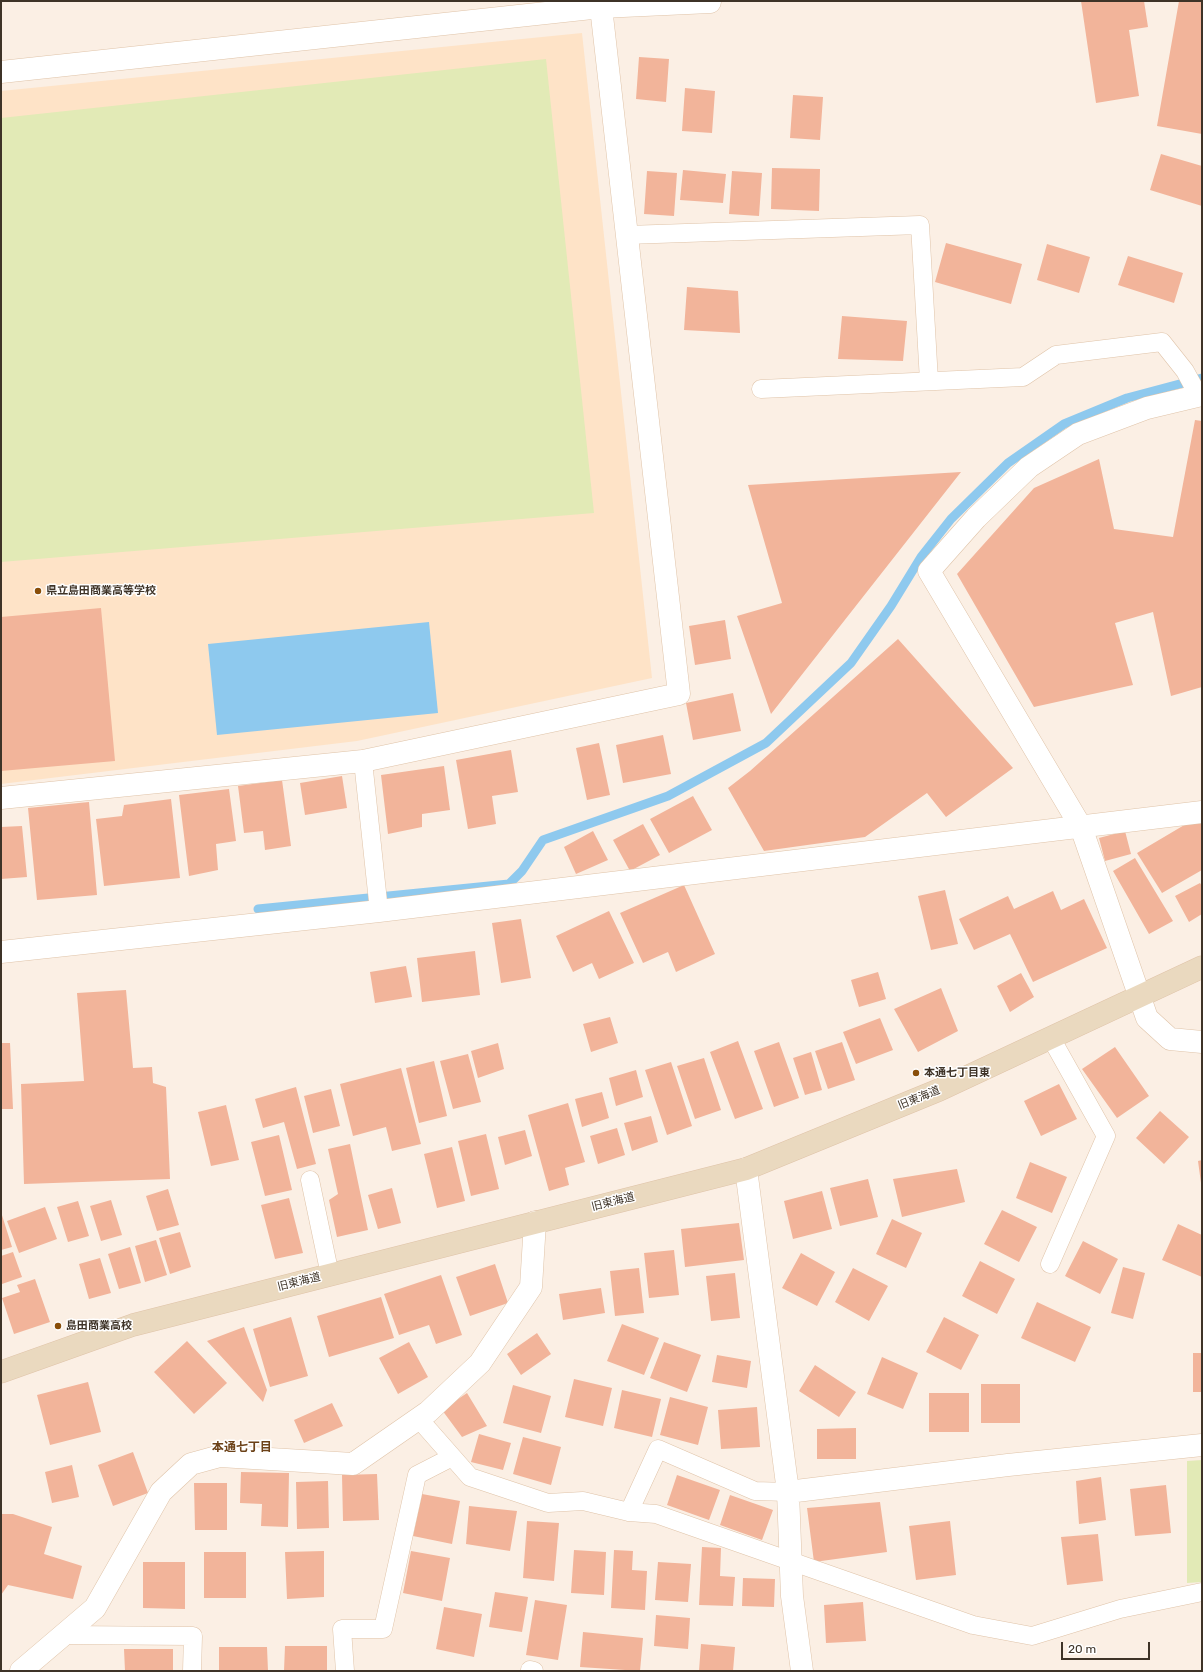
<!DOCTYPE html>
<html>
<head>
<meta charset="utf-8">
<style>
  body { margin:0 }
  #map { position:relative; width:1203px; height:1672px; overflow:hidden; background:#fbefe4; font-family:Rubik,sans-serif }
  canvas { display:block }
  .frame { position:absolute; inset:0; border:2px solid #3e3327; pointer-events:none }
  .scale { position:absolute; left:1061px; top:1642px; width:89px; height:18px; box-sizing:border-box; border:2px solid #3e3327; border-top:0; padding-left:5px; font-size:12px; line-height:14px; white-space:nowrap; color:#3e3327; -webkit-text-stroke:3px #fff; paint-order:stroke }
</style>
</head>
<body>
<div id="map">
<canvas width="1203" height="1672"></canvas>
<div class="frame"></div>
<div class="scale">20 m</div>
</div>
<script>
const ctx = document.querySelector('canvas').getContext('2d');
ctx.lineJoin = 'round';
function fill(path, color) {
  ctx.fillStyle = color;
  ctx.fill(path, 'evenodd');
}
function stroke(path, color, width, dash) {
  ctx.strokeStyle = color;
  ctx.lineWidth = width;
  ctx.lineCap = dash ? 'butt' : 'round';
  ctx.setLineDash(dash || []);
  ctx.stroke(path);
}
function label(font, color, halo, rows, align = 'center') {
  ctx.font = font + ' Rubik,"Noto Sans JP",sans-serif';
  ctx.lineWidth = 3;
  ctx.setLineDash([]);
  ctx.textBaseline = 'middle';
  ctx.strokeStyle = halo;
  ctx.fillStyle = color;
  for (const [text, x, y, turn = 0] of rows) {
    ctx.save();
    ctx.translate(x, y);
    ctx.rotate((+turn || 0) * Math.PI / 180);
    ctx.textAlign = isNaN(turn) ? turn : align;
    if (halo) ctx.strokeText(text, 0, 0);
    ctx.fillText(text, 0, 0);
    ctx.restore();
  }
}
const built = new Path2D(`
  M582,33L652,678L357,741L1,784V91Z`);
const green = new Path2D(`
  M546,59L594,513L1,562V118Z
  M1202,1460V1582L1187,1583V1461Z`);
const water = new Path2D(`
  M429,622L438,713L217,735L208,644Z`);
const stream = new Path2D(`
  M258,909L509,884L522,871L543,840L668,796L766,743L851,663L891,606L921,557L951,519L1008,463L1064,424L1127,398L1202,378`);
const building = new Path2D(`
  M1081,1H1144L1148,27L1129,30L1139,96L1096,103Z
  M1179,1H1202V134L1157,126Z
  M639,57L669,59L666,102L636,99Z
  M685,88L715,91L712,133L682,131Z
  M793,95L823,97L820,140L790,138Z
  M1161,154L1202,166V206L1150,190Z
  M772,168L820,169L819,211L771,209Z
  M683,170L726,174L723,203L680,200Z
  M647,171L677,173L674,216L644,214Z
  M732,171L762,173L759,216L729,214Z
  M946,243L1022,264L1011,304L935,282Z
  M1047,244L1090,257L1079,293L1037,280Z
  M1128,256L1183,273L1174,303L1118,285Z
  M687,287L738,291L740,333L684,330Z
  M842,316L907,321L903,361L838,359Z
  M1195,420L1202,421V687L1171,696L1153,612L1115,623L1133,685L1034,707L957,574L1034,488L1099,459L1114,529L1173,537Z
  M961,472L771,714L737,616L782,603L748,485Z
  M101,608L115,761L1,771V617Z
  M725,620L731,659L695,665L689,626Z
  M898,639L1013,768L946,817L927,793L865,837L764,851L728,788L750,771Z
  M733,693L741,731L693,740L686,703Z
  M663,735L671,774L623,783L616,745Z
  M599,743L610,795L587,800L576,748Z
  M511,750L518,792L492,796L496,824L468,829L456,760Z
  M444,766L450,810L422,814V827L388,834L381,775Z
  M342,776L347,808L305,815L300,783Z
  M282,780L291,846L265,850L263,831L244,833L238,786Z
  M229,789L236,841L216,844L218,870L189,876L179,795Z
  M693,796L712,830L669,853L650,819Z
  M171,799L180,878L104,886L96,819L122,816L124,805Z
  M89,802L97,895L37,900L28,808Z
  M1202,822V870L1162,893L1137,853L1186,824Z
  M643,824L660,855L630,871L613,840Z
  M22,826L27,877L1,879V827Z
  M593,831L608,860L576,874L564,847Z
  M1125,831L1131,854L1105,861L1099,838Z
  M1135,858L1173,921L1149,934L1113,871Z
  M1200,883L1202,886V914L1189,922L1175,896Z
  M684,885L715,954L676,972L668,952L643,963L620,913Z
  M945,890L958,944L931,950L918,896Z
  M1053,891L1061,910L1084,899L1107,948L1033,982L1010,934L974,950L959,919L1008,896L1014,909Z
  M609,911L634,963L599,979L592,963L573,972L556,936Z
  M521,919L531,978L501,983L492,923Z
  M475,951L480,995L422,1002L417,958Z
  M406,966L412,997L375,1003L370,972Z
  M878,972L886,999L859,1007L851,980Z
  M1021,973L1034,997L1010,1012L997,986Z
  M941,988L958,1031L918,1052L894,1009Z
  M126,990L133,1068L152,1067L153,1083L166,1087L170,1179L24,1184L21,1084L84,1081L77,993Z
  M610,1017L618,1043L591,1052L583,1024Z
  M880,1018L893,1050L856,1064L843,1032Z
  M738,1041L763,1109L735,1119L710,1052Z
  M779,1042L799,1098L774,1107L754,1051Z
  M842,1042L855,1080L828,1089L815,1051Z
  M1,1043H10L13,1109H1Z
  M498,1043L504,1069L478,1078L471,1051Z
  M1115,1047L1149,1096L1117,1118L1082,1069Z
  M811,1052L822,1090L805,1095L793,1058Z
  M468,1054L481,1102L453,1109L440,1061Z
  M704,1058L721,1110L695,1119L677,1066Z
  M434,1061L447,1116L419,1123L406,1068Z
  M671,1062L692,1126L667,1135L645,1070Z
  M401,1068L421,1144L392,1151L386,1127L353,1136L340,1084Z
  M636,1070L643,1097L616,1106L609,1078Z
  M1059,1084L1077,1119L1041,1136L1024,1101Z
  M296,1087L316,1164L297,1169L284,1122L263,1128L255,1099Z
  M331,1089L340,1126L313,1133L304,1096Z
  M602,1092L609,1118L582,1127L575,1099Z
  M568,1103L585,1162L565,1168L569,1185L549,1191L528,1115Z
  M226,1105L239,1160L211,1166L198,1112Z
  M1160,1111L1189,1137L1164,1164L1136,1138Z
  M651,1116L658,1142L632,1151L624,1123Z
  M617,1128L625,1155L598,1164L590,1136Z
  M525,1130L532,1156L505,1165L498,1137Z
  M486,1134L499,1189L471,1196L458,1141Z
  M279,1135L292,1190L265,1196L251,1142Z
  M350,1144L368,1230L337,1237L329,1200L338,1194L328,1149Z
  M452,1147L465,1201L437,1208L424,1154Z
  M1202,1160V1183H1201L1198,1161Z
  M1030,1162L1067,1177L1052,1213L1016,1198Z
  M957,1169L965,1202L902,1217L893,1179Z
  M868,1179L878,1217L840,1226L830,1188Z
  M392,1188L401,1223L378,1229L368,1195Z
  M168,1189L179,1225L157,1231L146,1196Z
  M822,1191L832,1229L793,1239L784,1201Z
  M289,1198L303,1253L275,1259L261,1205Z
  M111,1200L122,1235L101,1241L90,1206Z
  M78,1201L89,1236L68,1242L57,1207Z
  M45,1207L57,1239L19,1253L7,1221Z
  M1002,1210L1037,1227L1019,1262L984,1244Z
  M1,1212L12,1247L1,1250Z
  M892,1219L922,1233L906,1268L876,1254Z
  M739,1223L744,1260L685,1267L681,1229Z
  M1178,1224L1202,1235V1277L1162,1260Z
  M180,1232L191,1267L170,1274L159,1238Z
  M156,1240L167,1275L145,1282L135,1246Z
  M1083,1241L1118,1259L1100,1294L1065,1276Z
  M130,1247L141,1283L119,1289L108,1254Z
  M674,1250L679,1295L649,1298L644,1253Z
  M13,1252L22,1277L2,1284L1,1256Z
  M801,1253L835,1272L817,1306L782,1288Z
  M100,1258L111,1293L89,1299L79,1264Z
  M980,1261L1015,1279L997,1314L962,1296Z
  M495,1264L508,1303L470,1316L456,1277Z
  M1123,1267L1145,1273L1133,1319L1111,1313Z
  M639,1268L644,1313L615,1316L610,1271Z
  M853,1268L888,1286L869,1321L835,1302Z
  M735,1273L740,1318L711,1321L706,1276Z
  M441,1275L462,1335L436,1344L429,1325L399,1335L384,1294Z
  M35,1279L50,1322L14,1334L2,1298L20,1292L17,1285Z
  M601,1288L605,1313L563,1320L559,1294Z
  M381,1297L394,1338L329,1357L317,1316Z
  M1037,1302L1091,1327L1075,1362L1021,1338Z
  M291,1317L308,1376L270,1387L253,1329Z
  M944,1317L979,1335L961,1370L926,1352Z
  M622,1324L659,1338L644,1375L607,1361Z
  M244,1327L267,1390L263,1402L207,1341Z
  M537,1333L551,1354L521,1375L507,1354Z
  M187,1341L227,1383L194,1414L154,1372Z
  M409,1342L428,1377L398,1394L379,1358Z
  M664,1342L701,1355L687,1392L650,1378Z
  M1193,1353H1202V1392H1193Z
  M717,1355L751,1361L747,1388L712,1382Z
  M882,1357L918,1373L903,1409L867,1394Z
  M815,1365L856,1392L839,1417L799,1391Z
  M574,1379L612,1388L603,1426L565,1417Z
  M88,1382L101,1432L50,1445L37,1395Z
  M981,1384H1020V1423H981Z
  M513,1385L551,1396L541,1433L503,1423Z
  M622,1390L661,1399L652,1437L614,1428Z
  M467,1393L487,1426L462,1437L442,1410Z
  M929,1393H969V1432H929Z
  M670,1397L708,1407L698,1445L660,1435Z
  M332,1403L343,1426L304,1443L294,1420Z
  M757,1407L760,1447L721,1449L718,1410Z
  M856,1428V1459H817V1429Z
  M479,1434L511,1443L503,1470L471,1462Z
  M523,1437L561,1447L551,1485L513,1474Z
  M133,1452L148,1493L113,1506L98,1465Z
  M72,1465L79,1497L52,1503L45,1472Z
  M241,1472L289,1473L288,1527L261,1526L262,1504L240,1503Z
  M377,1474L379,1520L343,1521L342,1475Z
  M677,1475L720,1490L709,1520L667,1505Z
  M1101,1477L1106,1520L1079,1524L1076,1481Z
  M328,1481L329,1528L297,1529L296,1482Z
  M194,1483H227V1530H195Z
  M1166,1485L1171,1533L1135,1536L1130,1489Z
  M422,1494L460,1501L452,1544L413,1536Z
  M730,1495L773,1510L762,1540L720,1525Z
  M880,1502L887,1552L814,1562L807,1508Z
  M469,1506L517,1511L510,1551L466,1544Z
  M1,1514H13L52,1527L44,1554L82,1566L73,1599L8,1585L1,1595Z
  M527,1521L559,1523L554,1581L523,1578Z
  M950,1521L956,1575L916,1580L909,1526Z
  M1098,1534L1103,1581L1067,1585L1061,1537Z
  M702,1547L721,1548L720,1576L735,1577L733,1606L699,1605Z
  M574,1550L606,1552L604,1595L571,1593Z
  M614,1550L633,1551L632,1570L647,1571L645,1610L611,1608Z
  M324,1551V1597L287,1599L285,1552Z
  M411,1551L450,1558L442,1601L403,1593Z
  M204,1552H246V1598H204Z
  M143,1562H185V1609L143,1608Z
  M658,1562L691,1564L688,1602L655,1600Z
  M743,1578L775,1579L774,1607L742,1606Z
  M495,1592L528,1597L522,1632L489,1627Z
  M535,1600L567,1605L558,1660L526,1655Z
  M863,1602L866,1641L826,1643L824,1605Z
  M444,1607L482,1614L474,1657L436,1649Z
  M656,1615L690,1618L688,1649L654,1646Z
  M583,1632L643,1638L640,1671L580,1667Z
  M701,1644L735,1647L733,1671H699Z
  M285,1646H327V1671H284Z
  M219,1647H267L268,1671H219Z
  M124,1649H173V1671H125Z`);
const lane = new Path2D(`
  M627,235L920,225L929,381
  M761,389L1023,377L1056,355L1162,342L1185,371L1198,395
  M363,761L379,911
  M310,1180L330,1275
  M1050,1264L1106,1136L1051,1038
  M419,1419L470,1477L548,1503L583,1501L629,1512L656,1514L973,1625L1032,1636L1120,1609L1202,1592
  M629,1512L658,1449L755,1491L788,1492
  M63,1635L193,1636L192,1671
  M530,1670L534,1671
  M345,1671L342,1629H383L417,1475L452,1457`);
const street = new Path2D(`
  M1,72L601,7L710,2
  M1202,395L1147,408L1078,434L1029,467L976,518L929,571L1081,827L1147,1018L1170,1039L1202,1042
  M1,798L363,761L679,694L601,7
  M1,952L379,911L1202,812
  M746,1169L788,1492L792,1596L802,1671
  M788,1492L1008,1465L1202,1445
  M21,1671L95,1608L161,1492L191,1464L220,1456L353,1464L428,1412L480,1363L531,1287L535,1222`);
const secondary = new Path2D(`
  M1,1372L133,1325L746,1169L939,1090L1202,967`);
const markers = [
  [38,591,4,"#894e09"],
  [916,1073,4,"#894e09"],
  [58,1326,4,"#894e09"]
];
const poiNames = [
  ["県立島田商業高等学校",46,591],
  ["本通七丁目東",924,1073],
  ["島田商業高校",66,1326]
];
const streetNames = [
  ["旧東海道",919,1098,-22],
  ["旧東海道",613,1202,-14],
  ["旧東海道",299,1282,-14]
];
const neighbourhoodNames = [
  ["本通七丁目",242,1448]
];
fill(built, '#fee3c7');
fill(green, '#e2eab6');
fill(water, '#8ec9ee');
stroke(stream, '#8ec9ee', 9);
fill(building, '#f2b49a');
stroke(lane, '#dfc3a8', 19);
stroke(street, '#dfc3a8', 23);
stroke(secondary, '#dfc3a8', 23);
stroke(lane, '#fff', 18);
stroke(street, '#fff', 22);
stroke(secondary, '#ead9bf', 22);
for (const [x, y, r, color] of markers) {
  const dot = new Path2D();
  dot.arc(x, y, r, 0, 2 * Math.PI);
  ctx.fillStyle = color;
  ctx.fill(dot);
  stroke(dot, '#fff', 1.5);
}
label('bold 11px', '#3e3327', '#fff', poiNames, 'left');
label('11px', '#3e3327', '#fff', streetNames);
label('bold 12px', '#6c4219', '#fff', neighbourhoodNames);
</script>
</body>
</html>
